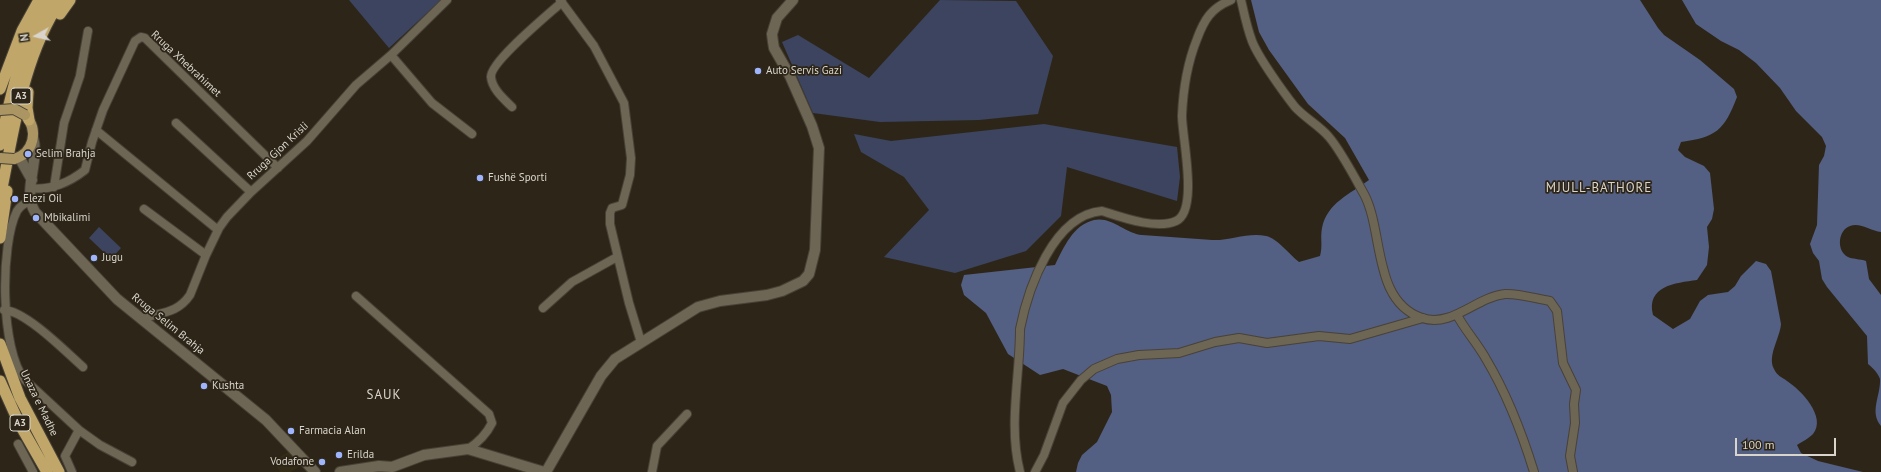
<!DOCTYPE html>
<html>
<head>
<meta charset="utf-8">
<style>
  body { margin:0 }
  #map { position:relative; width:1881px; height:472px; overflow:hidden; background:#2d2618; font-family:"PT Sans",sans-serif }
  canvas { display:block }
  .north { position:absolute; left:16px; top:16px; width:40px; height:40px; -webkit-text-stroke:3px #2d2618; paint-order:stroke; rotate:262deg; font-size:11px; font-weight:700; line-height:16px; text-align:center; color:#d9d5cc }
  .north::after { content:''; display:block; margin:auto; width:14px; height:18px; background:#d9d5cc; clip-path:polygon(50% 0,100% 100%,50% 72%,0 100%) }
  .scale { position:absolute; left:1735px; top:438px; width:101px; height:18px; box-sizing:border-box; border:2px solid #d9d5cc; border-top:0; padding-left:5px; font-size:12px; line-height:14px; white-space:nowrap; color:#d9d5cc; -webkit-text-stroke:3px #2d2618; paint-order:stroke }
</style>
</head>
<body>
<div id="map">
<canvas width="1881" height="472"></canvas>
<div class="north">N</div>
<div class="scale">100 m</div>
</div>
<script>
const ctx = document.querySelector('canvas').getContext('2d');
ctx.lineJoin = 'round';
function fill(path, color) {
  ctx.fillStyle = color;
  ctx.fill(path, 'evenodd');
}
function stroke(path, color, width, dash) {
  ctx.strokeStyle = color;
  ctx.lineWidth = width;
  ctx.lineCap = dash ? 'butt' : 'round';
  ctx.setLineDash(dash || []);
  ctx.stroke(path);
}
function label(font, color, halo, rows, align = 'center') {
  ctx.font = font + ' "PT Sans",sans-serif';
  ctx.lineWidth = 3.5;
  ctx.setLineDash([]);
  ctx.textBaseline = 'middle';
  ctx.strokeStyle = halo;
  ctx.fillStyle = color;
  for (const [text, x, y, turn = 0] of rows) {
    ctx.save();
    ctx.translate(x, y);
    ctx.rotate((+turn || 0) * Math.PI / 180);
    ctx.textAlign = isNaN(turn) ? turn : align;
    if (halo) ctx.strokeText(text, 0, 0);
    ctx.fillText(text, 0, 0);
    ctx.restore();
  }
}
const built = new Path2D(`
  M290,451L300,466L291,472H280L273,461Z`);
const green = new Path2D(`
  M349,0H441L389,48Z
  M940,0L1016,1L1053,56L1038,114L979,120L880,122L813,113L782,42L798,35L869,78Z
  M1044,124L1177,147L1180,177L1177,201L1067,167L1061,216L1026,251L955,273L884,257L929,210L904,177L861,152L854,134L891,141Z
  M99,227L121,248L111,259L89,238Z`);
const forest = new Path2D(`
  M1251,0H1640L1658,28L1664,35L1700,60L1734,89L1737,97C1724,131 1716,137 1681,142L1678,150L1685,157L1704,166L1710,173L1714,209L1712,219L1707,227L1709,247L1707,265L1697,280C1675,283 1646,286 1653,315L1673,329L1690,319L1700,301L1708,295L1728,292L1735,286L1741,276L1756,261L1766,264L1771,271L1781,324C1780,338 1767,356 1774,369C1777,376 1782,377 1787,381C1801,390 1827,417 1813,434C1809,438 1802,442 1797,445L1801,453L1818,461L1863,472H1076L1078,463L1082,455L1097,442L1112,412L1111,395L1107,386L1063,369L1040,375L1008,354L986,313L964,295L961,285L964,275L1055,265C1064,247 1073,225 1094,220C1111,216 1125,233 1142,235C1166,237 1189,238 1212,240C1230,241 1248,232 1266,236C1277,238 1290,255 1299,262L1320,256C1323,246 1320,238 1322,228C1327,203 1350,194 1369,180L1345,138L1308,104L1269,50L1259,32Z
  M1682,0H1881V232C1871,231 1860,222 1850,226C1838,230 1836,251 1848,257C1852,259 1860,259 1866,261L1869,279L1881,295V426C1869,412 1881,395 1880,379C1878,373 1873,368 1868,364L1867,336L1827,287L1822,279L1819,261L1813,253L1810,244L1817,225L1819,165L1824,156L1826,146L1822,137L1796,111L1780,88L1756,63L1739,50L1721,41L1696,24Z`);
const minor = new Path2D(`
  M560,0L594,46L624,103L631,158L630,175L622,205L612,208L610,213V224L629,303L641,342
  M1241,0C1244,13 1247,28 1252,41C1258,57 1284,93 1295,107C1305,118 1320,126 1329,137C1341,151 1355,178 1364,194C1384,231 1372,301 1422,318C1452,328 1476,297 1505,294C1517,293 1537,299 1550,301L1557,311L1563,363L1576,390L1574,404L1575,423L1570,456L1573,472
  M391,55L432,103L472,134
  M512,107C504,99 492,89 491,77C490,62 549,14 562,2
  M176,123L251,192
  M96,130L218,230
  M54,187L64,123L80,76L88,31
  M30,188C50,191 70,182 85,170L92,142L103,110L135,41L141,37L145,38L278,168
  M31,201C25,203 20,206 17,211C0,244 0,351 25,380L79,430L100,445L132,462
  M144,209L206,255
  M356,296L489,414L492,423C486,435 479,442 468,449
  M543,308L572,282L617,257
  M4,310C26,311 66,352 83,367
  M1457,315C1465,330 1477,343 1486,359C1507,394 1522,433 1534,472
  M141,319C161,312 177,314 190,295L206,255L219,228L227,217L251,192L307,141L356,85L391,55L447,0
  M18,444L33,472
  M72,472L65,456L79,430
  M652,472L657,446L687,414
  M1020,472C1008,425 1020,377 1020,329C1028,289 1053,215 1102,211C1121,217 1156,230 1176,221C1199,211 1182,137 1182,116C1183,90 1187,64 1197,39C1204,20 1211,8 1231,0
  M1035,472L1044,455L1063,403L1081,380L1094,369L1117,359L1139,355L1179,353L1215,342L1239,338L1267,343L1319,336L1350,339L1423,318`);
const tertiary = new Path2D(`
  M33,137C40,162 22,191 35,212L117,299L266,420L315,472
  M19,157L32,180
  M340,472L379,466L392,467L424,455L468,449L544,472
  M546,472L601,376L615,359L698,307L720,301L767,295L782,291L803,281L809,274L815,250L819,148L812,126L790,76L774,48L773,42L772,34L777,18L793,0`);
const primary = new Path2D(`
  M14,159C34,153 39,130 25,115`);
const trunk = new Path2D(`
  M60,14L70,0
  M0,89L22,31L39,0
  M28,92L27,108L29,120
  M0,145C11,93 21,47 49,0
  M0,198C14,131 22,58 61,0
  M0,238L7,191
  M0,344L20,398L59,472
  M0,381L19,423L47,472`);
const primaryBridge = new Path2D(`
  M0,110L14,109L25,115
  M0,158L14,159`);
const markers = [
  [758,71,4,"#9eb4fd"],
  [28,154,4,"#9eb4fd"],
  [480,178,4,"#9eb4fd"],
  [15,199,4,"#9eb4fd"],
  [36,218,4,"#9eb4fd"],
  [94,258,4,"#9eb4fd"],
  [204,386,4,"#9eb4fd"],
  [291,431,4,"#9eb4fd"],
  [339,455,4,"#9eb4fd"],
  [322,462,4,"#9eb4fd"]
];
const shields = [
  [21,96,20],
  [20,423,20]
];
const shieldNames = [
  ["A3",21,96],
  ["A3",20,423]
];
const streetNames = [
  ["Rruga Xhebrahimet",186,64,43],
  ["Rruga Gjon Krisli",278,151,-43],
  ["Rruga Selim Brahja",168,324,39],
  ["Unaza e Madhe",39,403,64]
];
const poiNames = [
  ["Auto Servis Gazi",766,71],
  ["Selim Brahja",36,154],
  ["Fushë Sporti",488,178],
  ["Elezi Oil",23,199],
  ["Mbikalimi",44,218],
  ["Jugu",102,258],
  ["Kushta",212,386],
  ["Farmacia Alan",299,431],
  ["Erilda",347,455],
  ["Vodafone",314,462,"right"]
];
const quarterNames = [
  ["MJULL-BATHORE",1599,188],
  ["SAUK",384,395]
];
fill(built, '#342c16');
fill(green, '#3c4460');
fill(forest, '#545f84');
stroke(minor, '#484237', 10);
stroke(tertiary, '#484237', 12);
stroke(primary, '#484237', 12);
stroke(trunk, '#484237', 13);
stroke(minor, '#6d6655', 8);
stroke(tertiary, '#6d6655', 10);
stroke(primary, '#ab9663', 10);
stroke(trunk, '#c0a668', 11);
stroke(primaryBridge, '#484237', 12, []);
stroke(primaryBridge, '#ab9663', 10);
for (const [x, y, r, color] of markers) {
  const dot = new Path2D();
  dot.arc(x, y, r, 0, 2 * Math.PI);
  ctx.fillStyle = color;
  ctx.fill(dot);
  stroke(dot, '#2d2618', 1.5);
}
for (const [x, y, w] of shields) {
  const box = new Path2D();
  box.roundRect(x - w / 2, y - 8, w, 16, 3);
  ctx.fillStyle = '#2d2618';
  ctx.fill(box);
  stroke(box, '#d9d5cc', 1);
}
label('bold 10px', '#d9d5cc', null, shieldNames);
label('11px', '#d9d5cc', '#2d2618', streetNames);
label('11px', '#d9d5cc', '#2d2618', poiNames, 'left');
ctx.letterSpacing = '1px';
label('13px', '#d9d5cc', '#2d2618', quarterNames);
ctx.letterSpacing = '0px';
</script>
</body>
</html>
